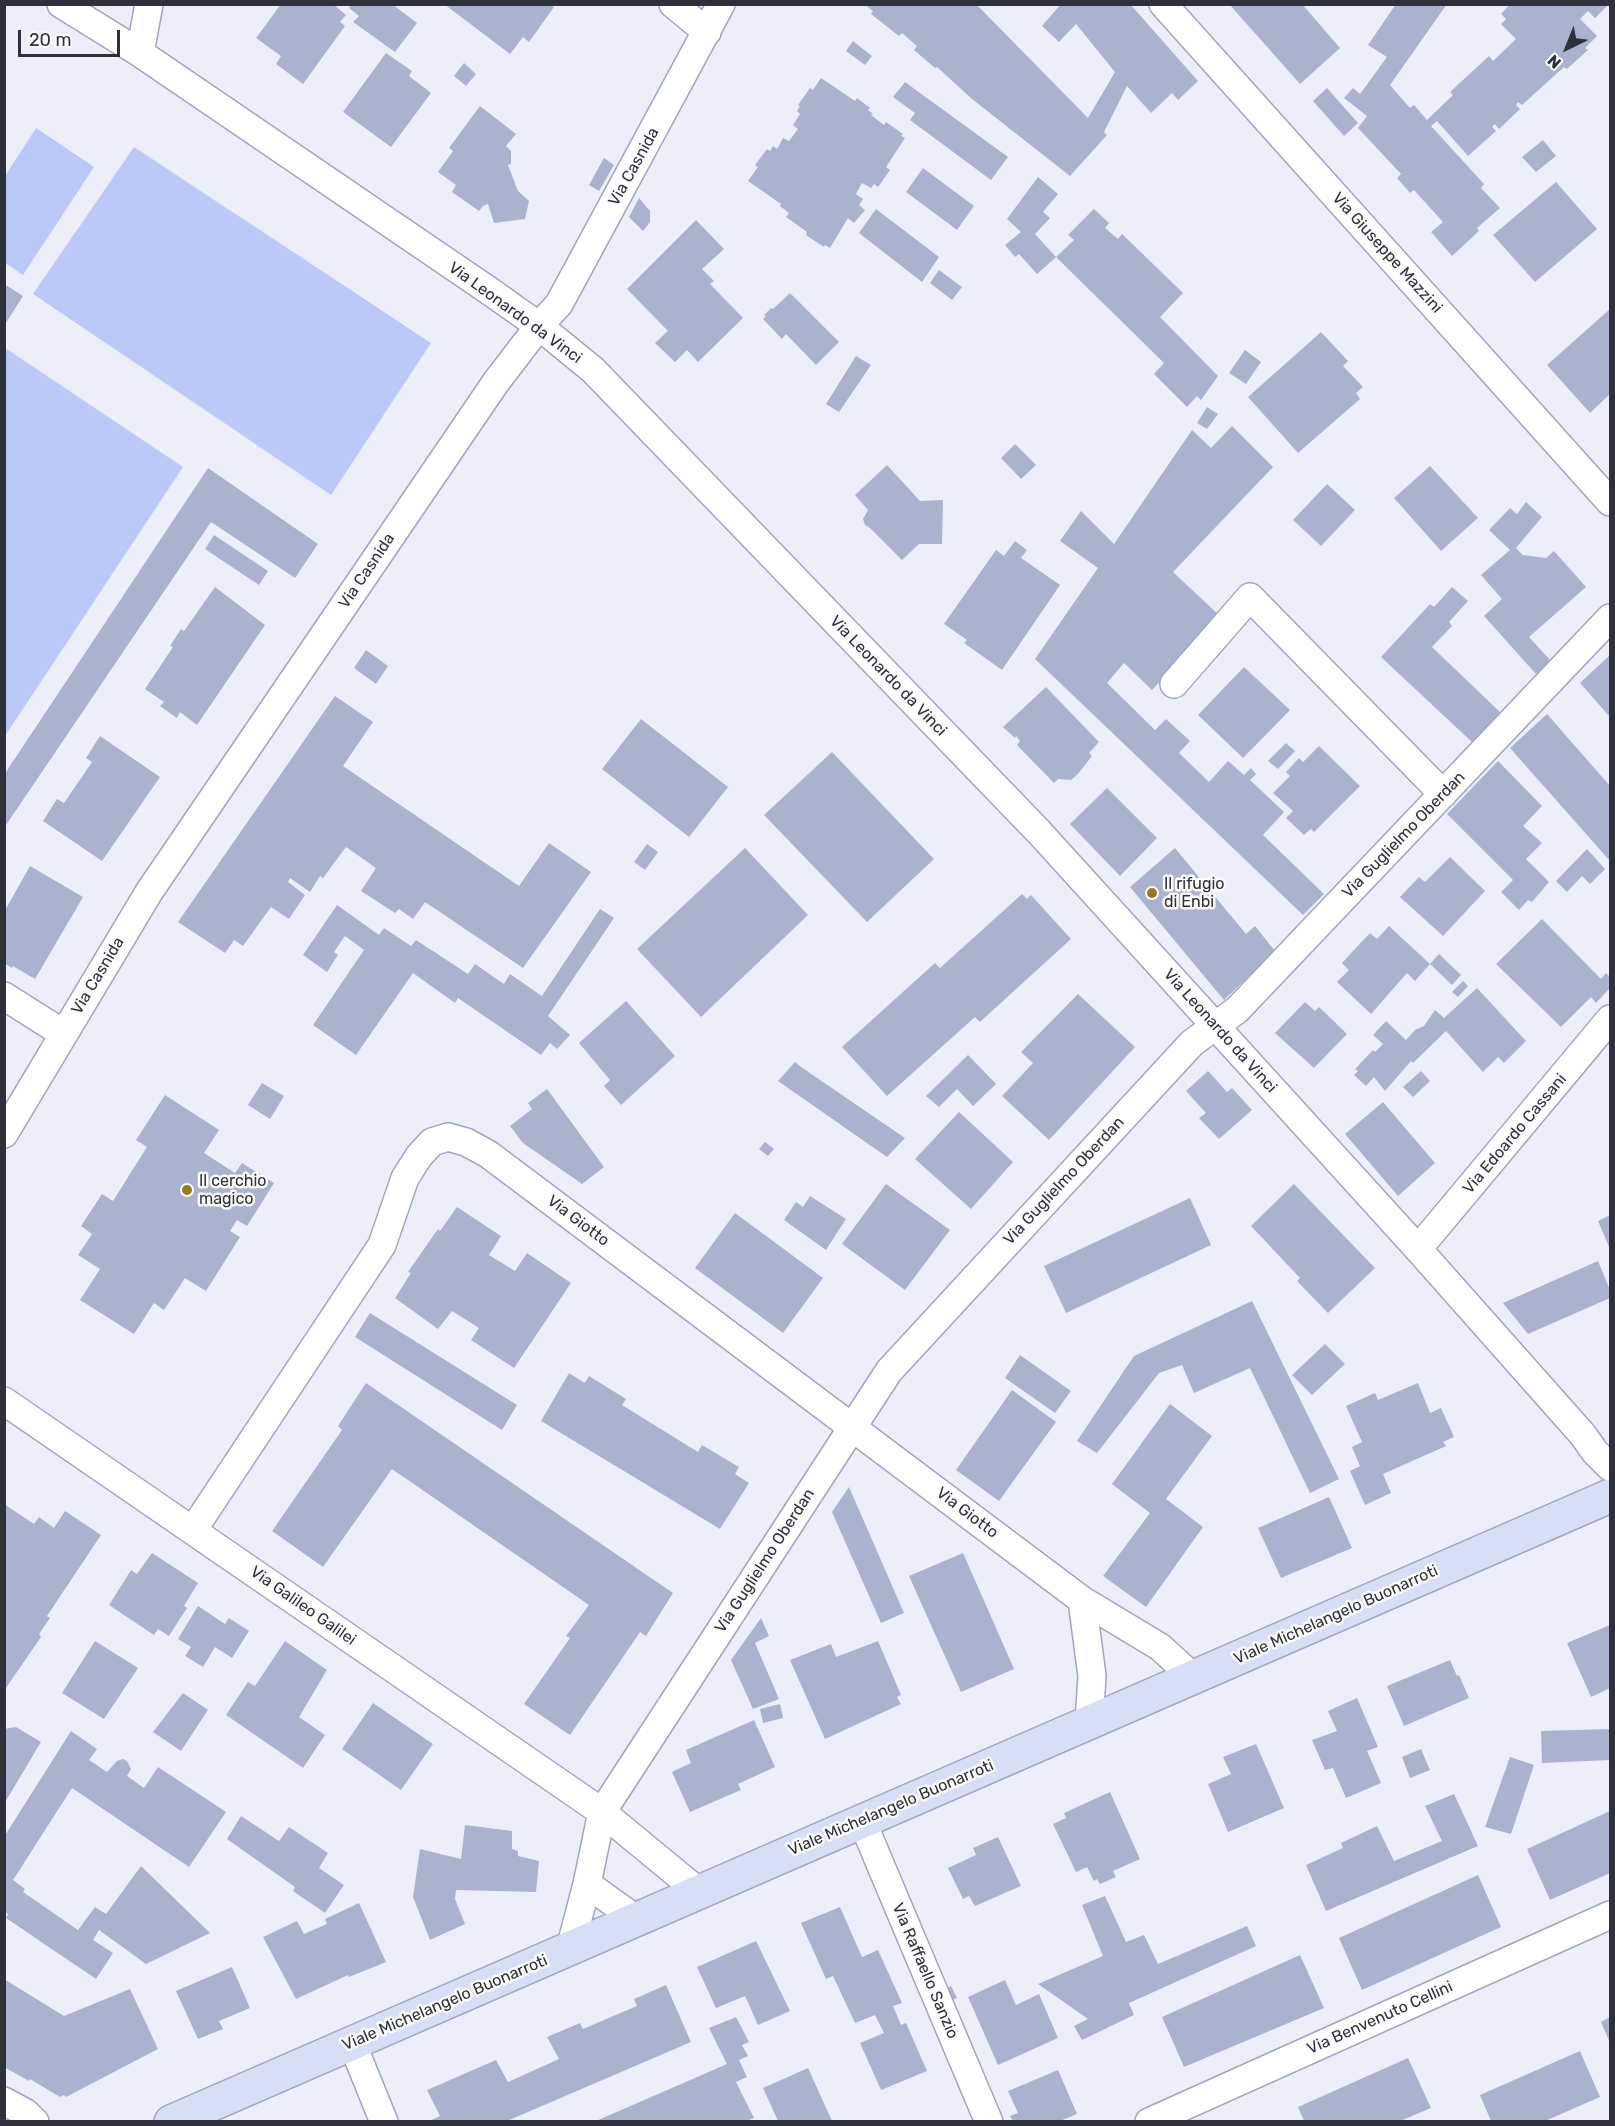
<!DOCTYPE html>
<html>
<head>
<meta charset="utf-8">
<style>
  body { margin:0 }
  #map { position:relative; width:1615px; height:2126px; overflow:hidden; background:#eceffa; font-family:Rubik,sans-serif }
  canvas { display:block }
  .frame { position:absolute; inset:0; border:6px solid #2e313c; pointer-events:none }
  .north { position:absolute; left:1537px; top:18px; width:60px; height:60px; -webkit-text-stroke:4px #fcfcfc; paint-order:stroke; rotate:223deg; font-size:16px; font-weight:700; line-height:24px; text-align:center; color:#2e313c }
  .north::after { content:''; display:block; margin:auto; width:21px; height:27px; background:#2e313c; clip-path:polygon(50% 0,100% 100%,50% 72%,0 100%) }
  .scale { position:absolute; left:18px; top:30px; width:102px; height:27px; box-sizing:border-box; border:3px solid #2e313c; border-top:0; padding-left:8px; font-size:18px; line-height:21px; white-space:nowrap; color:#2e313c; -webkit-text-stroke:4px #fcfcfc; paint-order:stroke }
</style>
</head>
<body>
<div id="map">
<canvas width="1615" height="2126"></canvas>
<div class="frame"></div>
<div class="north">N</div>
<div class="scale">20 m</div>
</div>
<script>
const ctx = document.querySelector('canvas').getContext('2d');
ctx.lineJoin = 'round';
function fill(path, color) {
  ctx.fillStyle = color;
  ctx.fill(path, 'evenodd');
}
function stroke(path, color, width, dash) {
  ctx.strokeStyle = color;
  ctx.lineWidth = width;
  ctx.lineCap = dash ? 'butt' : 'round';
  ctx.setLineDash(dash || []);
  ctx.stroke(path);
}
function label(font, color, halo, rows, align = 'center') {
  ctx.font = font + ' Rubik,sans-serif';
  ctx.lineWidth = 5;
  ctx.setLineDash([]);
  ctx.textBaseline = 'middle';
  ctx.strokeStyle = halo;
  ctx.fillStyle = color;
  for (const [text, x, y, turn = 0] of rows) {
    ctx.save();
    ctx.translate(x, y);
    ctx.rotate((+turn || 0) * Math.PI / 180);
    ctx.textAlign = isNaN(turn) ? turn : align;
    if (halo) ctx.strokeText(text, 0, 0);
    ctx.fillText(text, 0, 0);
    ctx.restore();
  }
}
const green = new Path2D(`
  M36,128L94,167L23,275L5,263V176Z
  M134,147L431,343L331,495L33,294Z
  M5,348L183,467L5,736Z`);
const building = new Path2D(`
  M281,4H333L346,15L340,22L345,26L303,84L276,64L281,56L256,38Z
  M352,4H392L417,23L395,52L353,22L359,16L349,8Z
  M444,4H550L554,7L529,42L523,37L510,54Z
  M864,4H976L1088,118L1115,72L1076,24L1059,42L1042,26L1061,4H1130L1198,81L1178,100L1172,93L1151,113L1127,86L1104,132L1107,135L1070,176L972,99L937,67L935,68L914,50L917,46L902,33L899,36L871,14L873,11Z
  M1229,4H1302L1340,48L1300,84Z
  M1396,4H1447L1390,85L1410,108L1414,105L1427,120L1453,95L1450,92L1489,56L1493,61L1516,39L1501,24L1506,19L1501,14L1510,4H1609L1595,18L1588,11L1580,19L1597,36L1585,48L1588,50L1567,69L1564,67L1522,105L1518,102L1516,105L1520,109L1499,129L1495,124L1492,127L1496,131L1468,156L1437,121L1431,126L1484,184L1481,188L1500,208L1477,228L1479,231L1452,256L1431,232L1443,222L1414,190L1410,193L1397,178L1401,174L1358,128L1367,116L1344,98L1353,88L1360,94L1387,57L1368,45Z
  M853,41L872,56L865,65L846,51Z
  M386,53L412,71L409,76L431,93L391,147L343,112Z
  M464,63L476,74L466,86L454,76Z
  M821,78L855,101L857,98L870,108L868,110L873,114L871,115L884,125L886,122L903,134L901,136L905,138L886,167L890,170L878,187L874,184L871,188L862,183L856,194L863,199L859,205L865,210L854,223L848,218L830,248L825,245L824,247L806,235L807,232L786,217L789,213L780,206L781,204L748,181L758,167L755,165L767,149L770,151L773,146L777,149L783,138L789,141L798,129L793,125L800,114L797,111L800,106L798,105L810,88L813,90Z
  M905,82L1008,157L991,180L910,120L915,113L893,97Z
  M1327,88L1358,123L1344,136L1313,101Z
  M480,106L516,134L506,146L511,151V164L508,165L518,191L529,201L525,219L494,223L488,204L483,206L479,211L452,192L456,185L438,172L453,151L449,148Z
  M1543,140L1556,156L1536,172L1522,157Z
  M604,158L614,165L599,191L589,185Z
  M923,168L974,206L957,230L906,192Z
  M1038,177L1058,194L1043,212L1050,218L1035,234L1056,257L1074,240L1068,235L1094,209L1109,223L1105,228L1118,239L1122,234L1183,293L1160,317L1218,376L1201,400L1197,396L1187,407L1154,374L1164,363L1056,257L1037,274L1019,254L1015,257L1005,245L1021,232L1007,219Z
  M1556,182L1597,229L1535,282L1493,235Z
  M639,198L650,211V222L643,231L629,217Z
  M876,209L939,257L922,282L859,233Z
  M696,220L724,249L702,269L714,281L710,284L743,318L698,362L687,350L675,362L655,343L668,331L627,289Z
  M939,270L962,287L952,300L930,283Z
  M4,284L23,296L4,326Z
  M790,293L839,342L816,365L786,334L782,339L763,319L766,316L764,315L771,308L773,309Z
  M1610,309V394L1590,413L1547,365Z
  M1321,332L1348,361L1343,366L1363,387L1356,393L1360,399L1298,453L1248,397Z
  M1245,350L1261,362L1246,384L1229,373Z
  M856,356L871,365L839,412L826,404Z
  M1207,407L1218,414L1207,429L1197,423Z
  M1232,426L1273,467L1173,572L1221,617L1152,690L1124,663L1107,683L1155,730L1166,719L1190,741L1179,753L1209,782L1228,761L1244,775L1251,768L1256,774L1250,780L1284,812L1263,835L1324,894L1303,915L1035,659L1098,568L1060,541L1081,511L1114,544L1192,430L1211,448Z
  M1015,444L1036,465L1021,479L1001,458Z
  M887,465L920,501L943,500L942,544H919L902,560L870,528L865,525L863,519L868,510L855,495Z
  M1430,466L1478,518L1441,551L1394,498Z
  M208,468L318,544L295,578L211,522L4,828V775Z
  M1327,484L1355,510L1321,546L1293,520Z
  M1526,502L1542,517L1516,548L1523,555L1546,558L1554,551L1586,587L1529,637L1550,660L1536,674L1484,616L1502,599L1481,575L1510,550L1489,530L1510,508L1517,514Z
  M214,535L268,571L259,585L205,549Z
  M1015,541L1027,550L1021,558L1060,585L1002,670L964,643L967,640L944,624L996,550L1004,556Z
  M215,587L265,625L197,725L180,712L177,718L160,706L164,702L145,689L173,647L170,646L181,629L184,631Z
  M1452,587L1468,601L1449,622L1452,626L1432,647L1501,713L1473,743L1381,657L1430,604L1434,607Z
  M366,650L388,666L376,684L354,668Z
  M1610,655V717L1580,683Z
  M1244,667L1290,710L1243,758L1198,715Z
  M1046,687L1099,742L1089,753L1092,756L1077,775L1071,780L1058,779L1054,783L1017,745L1020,741L1016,736L1015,738L1003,727Z
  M335,696L373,722L343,766L519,886L549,843L591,872L523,968L425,902L413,919L399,909L395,913L361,891L376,868L346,847L323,878L320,876L310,892L290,878L288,882L305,895L289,919L271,907L243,946L234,940L225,953L178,922Z
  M1547,714L1610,786V861L1510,748Z
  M641,719L728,787L689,837L602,769Z
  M100,736L160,777L102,861L43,821L57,799L64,803L92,762L86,758Z
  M1286,743L1295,751L1278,769L1268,761Z
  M1319,746L1360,786L1314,832L1311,829L1304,835L1286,818L1293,811L1273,793L1290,776L1286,772L1299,758L1303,762Z
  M832,752L934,859L867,922L764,815Z
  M1498,761L1542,806L1523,826L1542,843L1526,859L1549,882L1532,902L1528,900L1519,910L1501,892L1513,880L1447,814Z
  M1107,788L1157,838L1120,876L1070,824Z
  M647,844L658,852L645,870L634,862Z
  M745,848L808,915L701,1017L637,949Z
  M1175,848L1246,934L1255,926L1275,951L1224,1000L1130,887Z
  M1587,849L1605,869L1590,884L1582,876L1567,892L1556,881Z
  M1450,857L1485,891L1443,936L1400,897L1419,877L1425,882Z
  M30,866L83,897L35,979L13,966L12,968L4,963V912Z
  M1022,894L1027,899L1031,895L1071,939L980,1022L975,1017L887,1096L842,1047L935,963L940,968Z
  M337,905L379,935L384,928L411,946L416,940L468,974L475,964L504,984L510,974L542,996L600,909L614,918L548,1016L570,1035L557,1049L550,1043L541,1055L458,998L455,1003L413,973L356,1055L313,1025L364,950L345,936L334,952L338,955L327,972L303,955Z
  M1542,919L1601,979L1606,973L1610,977V988L1596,1003L1591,997L1561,1027L1496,964Z
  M1389,926L1430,964L1415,981L1407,973L1371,1014L1337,982L1349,970L1342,963L1353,951L1370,933L1377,939Z
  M1439,954L1461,975L1452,985L1430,964Z
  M1463,981L1468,986L1458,997L1452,992Z
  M1477,988L1526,1041L1504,1063L1498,1057L1483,1072L1446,1031L1413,1063L1411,1061L1385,1091L1374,1077L1366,1086L1354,1075L1358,1071L1355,1069L1373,1050L1375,1052L1383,1044L1373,1035L1386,1021L1406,1040L1415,1030L1424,1026L1435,1010L1444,1018Z
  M1078,994L1135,1047L1049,1140L1002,1096L1033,1063L1021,1052Z
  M626,1001L675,1056L621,1105L604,1086L610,1080L579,1043Z
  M1305,1002L1315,1011L1319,1007L1347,1034L1314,1068L1275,1033Z
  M968,1055L996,1084L973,1106L957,1089L939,1107L926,1096Z
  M795,1062L801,1067L905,1138L887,1157L778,1081Z
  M1208,1071L1227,1092L1232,1088L1252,1110L1219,1139L1199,1118L1206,1113L1186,1091Z
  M1421,1071L1430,1081L1413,1097L1403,1087Z
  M262,1083L284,1096L270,1119L248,1105Z
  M547,1089L604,1167L582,1184L523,1143L510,1126L532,1109L528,1103Z
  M165,1095L219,1130L204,1153L235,1173L242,1163L274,1183L247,1226L237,1220L230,1231L240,1237L206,1291L185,1278L164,1310L154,1303L134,1334L80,1300L100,1269L78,1255L92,1234L81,1226L102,1194L113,1201L147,1147L136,1140Z
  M1383,1102L1435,1163L1398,1196L1345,1134Z
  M959,1112L1013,1162L971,1209L915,1159Z
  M765,1142L774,1149L768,1156L759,1149Z
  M886,1184L950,1230L905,1290L842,1244Z
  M1294,1184L1375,1268L1328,1313L1297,1281L1300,1278L1251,1226Z
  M810,1196L846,1219L826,1250L784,1220L796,1202L803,1207Z
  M1190,1198L1211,1245L1066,1313L1044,1266Z
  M457,1207L501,1236L489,1255L515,1271L527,1253L571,1283L514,1368L471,1340L479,1328L452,1311L438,1329L395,1298L411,1273L408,1272L438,1229L440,1231Z
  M735,1213L823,1278L783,1333L695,1268Z
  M1610,1215V1249L1598,1221Z
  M1598,1261L1610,1290V1298L1528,1334L1503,1303Z
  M1252,1301L1339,1479L1310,1493L1250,1368L1194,1393L1182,1365L1159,1373L1097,1453L1077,1441L1134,1356Z
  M370,1313L517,1405L502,1430L355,1337Z
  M1325,1344L1345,1364L1312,1395L1292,1375Z
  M1020,1355L1071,1391L1055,1413L1005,1378Z
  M569,1373L585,1383L589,1376L626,1399L622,1405L698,1452L702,1445L739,1467L735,1474L749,1483L720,1529L541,1421Z
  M366,1383L673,1593L646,1636L640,1632L570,1735L524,1704L570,1638L566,1636L589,1605L392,1469L323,1567L272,1531L342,1430L338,1426Z
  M1418,1383L1430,1413L1441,1408L1454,1437L1443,1442L1446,1446L1383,1474L1391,1493L1365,1505L1350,1471L1360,1466L1352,1447L1362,1442L1346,1406L1375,1393L1378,1400Z
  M1012,1390L1056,1422L999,1501L956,1470Z
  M1170,1404L1212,1436L1166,1499L1203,1527L1146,1607L1103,1576L1150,1513L1112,1484Z
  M849,1487L904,1613L881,1623L832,1512Z
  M1329,1497L1352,1548L1281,1578L1258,1528Z
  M4,1504L34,1524L39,1517L54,1528L65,1511L101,1535L47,1616L50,1618L39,1634L41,1637L6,1688L4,1687Z
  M152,1553L198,1583L184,1606L187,1608L169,1636L158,1629L154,1635L109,1605L131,1570L137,1574Z
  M963,1553L1014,1669L961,1692L909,1576Z
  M198,1606L225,1624L229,1618L249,1631L232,1658L215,1647L203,1667L185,1656L191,1647L178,1639Z
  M761,1618L769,1636L755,1643L779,1699L753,1709L731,1660Z
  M1610,1625V1688L1591,1697L1567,1643Z
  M95,1641L138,1668L104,1719L62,1693Z
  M285,1641L327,1670L299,1717L325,1735L303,1768L226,1715L248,1682L255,1686Z
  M878,1641L901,1695L897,1697L901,1704L825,1739L790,1660L831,1644L836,1657Z
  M1450,1660L1457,1676L1459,1675L1469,1698L1404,1726L1387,1686Z
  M183,1693L208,1710L181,1751L153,1732Z
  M1357,1698L1378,1747L1367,1751L1381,1783L1346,1798L1333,1768L1325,1770L1312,1740L1337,1731L1328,1711Z
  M373,1703L433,1744L401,1790L342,1749Z
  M780,1704L783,1718L763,1723L760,1709Z
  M754,1720L775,1767L738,1784L741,1790L690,1812L672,1772L691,1763L686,1750Z
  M16,1727L41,1742L4,1804V1729Z
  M1610,1729V1760L1542,1763L1541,1731Z
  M71,1731L97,1749L89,1760L107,1772L117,1761L123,1759L127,1761L131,1769L127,1776L144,1788L158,1767L226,1812L189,1867L72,1788L13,1880L25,1889L23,1892L78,1930L95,1907L106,1914L141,1866L210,1933L146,1964L99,1930L93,1940L113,1953L96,1979L6,1918L8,1914L4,1911V1837Z
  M1256,1744L1284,1808L1228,1832L1208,1784L1231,1774L1223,1757Z
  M1421,1749L1430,1770L1410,1778L1402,1757Z
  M1510,1757L1534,1765L1511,1834L1485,1827Z
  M1110,1792L1140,1859L1113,1871L1116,1877L1100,1884L1097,1879L1094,1881L1087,1867L1076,1872L1053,1824L1066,1818L1064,1813Z
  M1454,1794L1478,1846L1326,1911L1306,1865L1343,1848L1341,1843L1377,1826L1394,1861L1442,1841L1425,1806Z
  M1610,1811V1873L1550,1900L1527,1849Z
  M241,1816L279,1841L289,1827L328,1853L319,1868L344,1885L325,1913L293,1891L295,1887L227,1839Z
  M465,1825L512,1831V1849L518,1851V1856L539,1861L536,1892L456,1890L455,1899L465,1924L430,1940L413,1897L420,1849L461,1859Z
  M998,1837L1021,1886L975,1906L969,1896L963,1899L948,1868L976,1855L973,1848Z
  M1478,1875L1501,1927L1362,1990L1339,1938Z
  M1105,1896L1126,1942L1144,1935L1158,1964L1247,1926L1256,1946L1129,2003L1134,2015L1082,2040L1074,2026L1088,2019L1038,1984L1103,1956L1082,1905Z
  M359,1903L386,1962L349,1977L348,1975L296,1999L263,1937L297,1921L304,1934L327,1924L325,1919Z
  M840,1907L862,1957L878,1950L902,2003L893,2006L901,2025L906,2023L927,2071L881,2090L860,2043L884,2033L875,2015L855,2023L833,1976L826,1979L801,1923Z
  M756,1941L790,2011L758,2025L745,1996L716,2008L697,1967Z
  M1300,1955L1324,2008L1184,2067L1162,2017Z
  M232,1967L250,2008L219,2021L223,2029L198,2039L176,1991Z
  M4,1979L64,2016L130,1989L158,2049L66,2097L64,2095L60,2097L30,2079L29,2081L4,2067Z
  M1005,1980L1016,2005L1039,1994L1058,2038L998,2065L968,1997Z
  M666,1985L691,2042L507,2121H429L440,2116L427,2090L496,2060L508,2082L559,2059L547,2037L580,2023L583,2029L625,2011L637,2006L634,1999Z
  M951,1986L957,1998L947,2002L942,1990Z
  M736,2017L749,2042L742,2045L748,2056L739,2060L747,2077L736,2082L754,2118L746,2121H596L727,2064L709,2028Z
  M1610,2017V2043L1601,2022Z
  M1580,2051L1600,2097L1545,2121H1491L1480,2095Z
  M1408,2058L1431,2108L1400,2121H1304L1298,2107Z
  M808,2068L832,2121H778L763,2088Z
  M1058,2070L1077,2114L1060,2121H1013L1010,2116L1018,2113L1008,2091Z`);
const minor = new Path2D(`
  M61,4L140,53L488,290L539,326L593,370L1039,832L1418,1249L1583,1435L1595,1452L1610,1467
  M673,4L707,32
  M1163,4L1610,502
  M140,53L149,4
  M1174,684L1250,597L1443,794
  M4,996L64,1034
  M4,1134L149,892L496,382L539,326L559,304L721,4
  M1418,1249L1610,1019
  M4,1401L602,1812L699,1892
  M193,1530L382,1245L405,1178L419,1156L432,1142L448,1137L466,1142L488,1154L1082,1600L1160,1647L1193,1677
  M1082,1600L1092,1676L1089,1722
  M862,1821L989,2122
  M587,1884L636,1919
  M570,1949L587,1884L602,1812L889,1371L1192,1043L1237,1010L1610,618
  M352,2043L384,2122
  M4,2101L26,2113L35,2122
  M1149,2122L1610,1915`);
const secondary = new Path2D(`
  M171,2122L1610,1496`);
const markers = [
  [1152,893,6,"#937b22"],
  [187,1190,6,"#937b22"]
];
const streetNames = [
  ["Via Casnida",634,167,-61],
  ["Via Giuseppe Mazzini",1387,253,48],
  ["Via Leonardo da Vinci",515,313,36],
  ["Via Casnida",367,571,-56],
  ["Via Leonardo da Vinci",888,676,46],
  ["Via Guglielmo Oberdan",1404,835,-46],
  ["Via Casnida",98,976,-59],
  ["Via Leonardo da Vinci",1220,1031,48],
  ["Via Edoardo Cassani",1515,1134,-50],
  ["Via Guglielmo Oberdan",1064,1181,-47],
  ["Via Giotto",578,1221,37],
  ["Via Giotto",967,1513,37],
  ["Via Guglielmo Oberdan",765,1561,-57],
  ["Via Galileo Galilei",303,1606,35],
  ["Viale Michelangelo Buonarroti",1336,1615,-24],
  ["Viale Michelangelo Buonarroti",891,1808,-23],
  ["Via Raffaello Sanzio",925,1971,67],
  ["Viale Michelangelo Buonarroti",445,2003,-23],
  ["Via Benvenuto Cellini",1380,2018,-24]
];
const poiNames = [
  ["Il rifugio",1164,884],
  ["di Enbi",1164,902],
  ["Il cerchio",199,1181],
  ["magico",199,1199]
];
fill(green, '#bcc8f7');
fill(building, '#abb2ce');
stroke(minor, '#9ea6c0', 30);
stroke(secondary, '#9ea6c0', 36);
stroke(minor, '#fff', 27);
stroke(secondary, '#d9def7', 33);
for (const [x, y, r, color] of markers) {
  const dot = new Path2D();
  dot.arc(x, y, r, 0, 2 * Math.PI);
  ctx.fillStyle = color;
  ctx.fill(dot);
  stroke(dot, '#fcfcfc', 2);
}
label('16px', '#2e313c', '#fcfcfc', streetNames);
label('16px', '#2e313c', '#fcfcfc', poiNames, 'left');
</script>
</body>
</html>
